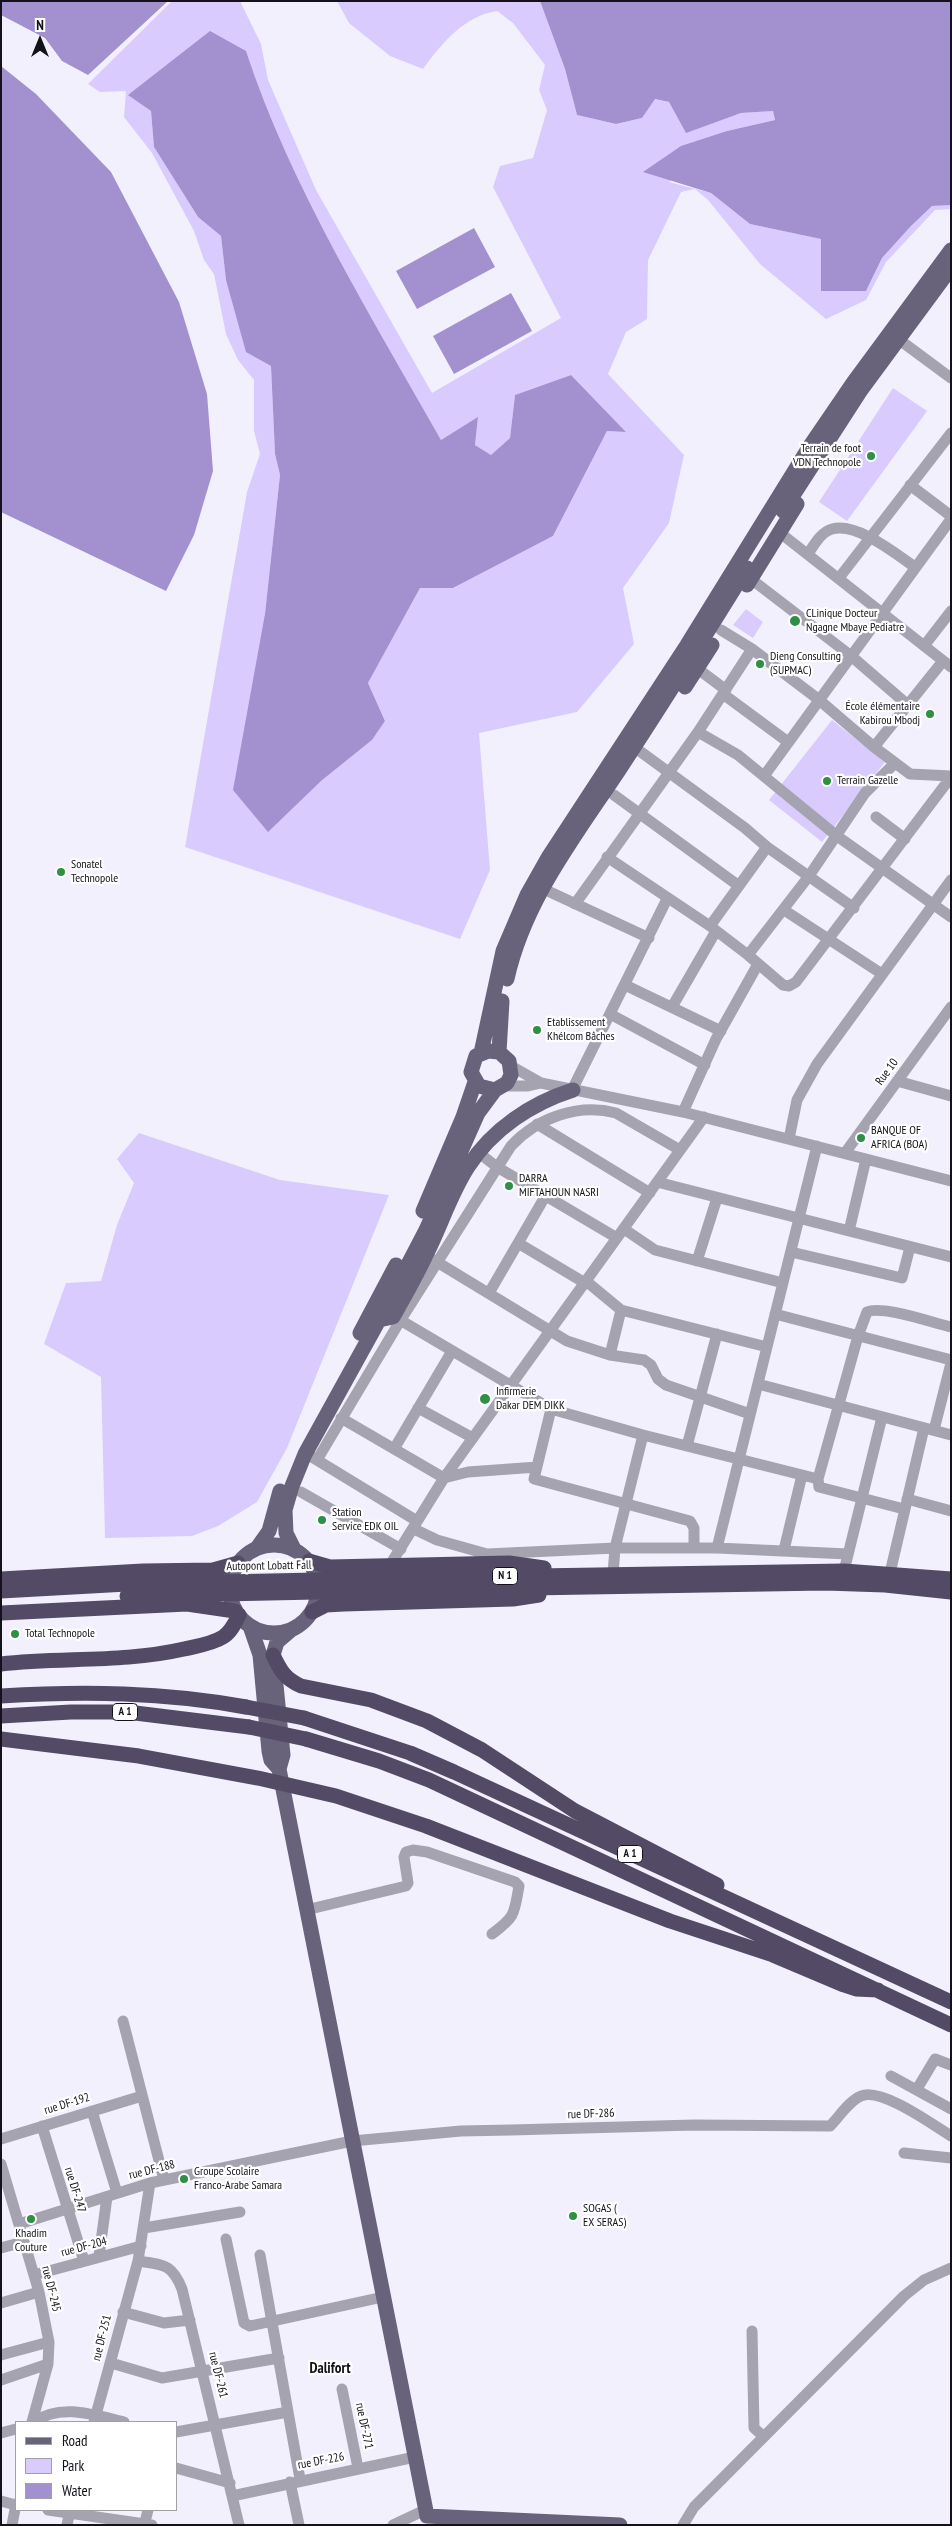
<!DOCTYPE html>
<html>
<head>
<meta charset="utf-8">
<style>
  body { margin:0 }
  #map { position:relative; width:952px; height:2526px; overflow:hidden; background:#f3f0fd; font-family:"PT Sans Narrow",sans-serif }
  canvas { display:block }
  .frame { position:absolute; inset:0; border:2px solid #14111b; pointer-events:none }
  .legend { position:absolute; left:15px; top:2421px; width:162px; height:90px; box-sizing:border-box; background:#fff; border:1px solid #a1a0a4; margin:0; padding:6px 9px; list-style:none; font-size:15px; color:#14111b }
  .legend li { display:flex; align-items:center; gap:10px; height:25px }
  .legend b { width:25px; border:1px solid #a1a0a4 }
  .north { position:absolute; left:15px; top:15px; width:50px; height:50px; -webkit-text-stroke:4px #fff; paint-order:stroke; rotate:0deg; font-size:14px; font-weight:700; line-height:20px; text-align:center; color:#14111b }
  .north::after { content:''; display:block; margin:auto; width:18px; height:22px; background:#14111b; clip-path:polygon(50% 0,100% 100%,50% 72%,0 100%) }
</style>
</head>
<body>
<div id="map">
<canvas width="952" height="2526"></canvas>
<div class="frame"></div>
<ul class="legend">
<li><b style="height:6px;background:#68627a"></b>Road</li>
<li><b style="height:14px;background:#d9cbfe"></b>Park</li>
<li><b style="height:14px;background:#a390ce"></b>Water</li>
</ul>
<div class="north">N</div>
</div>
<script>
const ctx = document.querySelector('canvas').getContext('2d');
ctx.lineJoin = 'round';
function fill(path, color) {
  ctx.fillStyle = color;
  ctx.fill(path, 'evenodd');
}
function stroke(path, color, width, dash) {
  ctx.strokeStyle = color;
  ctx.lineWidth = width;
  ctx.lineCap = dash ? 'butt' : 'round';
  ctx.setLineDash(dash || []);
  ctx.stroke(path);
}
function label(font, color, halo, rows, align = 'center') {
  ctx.font = font + ' "PT Sans Narrow",sans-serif';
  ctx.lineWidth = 4.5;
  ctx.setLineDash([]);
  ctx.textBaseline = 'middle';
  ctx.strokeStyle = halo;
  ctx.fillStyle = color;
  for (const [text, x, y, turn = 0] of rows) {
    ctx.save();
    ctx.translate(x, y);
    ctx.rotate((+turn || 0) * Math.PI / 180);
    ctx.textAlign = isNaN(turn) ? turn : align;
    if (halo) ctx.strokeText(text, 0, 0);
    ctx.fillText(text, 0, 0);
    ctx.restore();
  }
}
const green = new Path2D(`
  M172,1H240L261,44L268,80L316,190L432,393L561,318L493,187L500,166L533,158L547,110L539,90L545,65L513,23L497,11C464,16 442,43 423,69L390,56L349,23L337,1H540L565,69L577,115L616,124L642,118L654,99L669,102L686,132L741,113L773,111L775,120L727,131L669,182L711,193L750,224L822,239L821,291H866L882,258L911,226L932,206L951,205V209L935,210L886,262L866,300L826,319L760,264L708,200L695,189L681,192L648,260L647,319L626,332L608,374L684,455L669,523L623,588L634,644L577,712L479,733L490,870L460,939L185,847L247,492L260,454L254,431V380L238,360L226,334L214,274L204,260L194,231L152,153L124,117L126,91L100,92L88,84ZM246,51C291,189 371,314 441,440L478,418L475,445L491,455L510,438L515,395L571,375L626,432L607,431L553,536L453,588H420L368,683L385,721L372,740L321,781L265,614L280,475L275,454L271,366L226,280L221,236L198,217L154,147L151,111L128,94Z
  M893,388L927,411L847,521L819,502Z
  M746,609L763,622L753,638L733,625Z
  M832,720L885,762L822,842L769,800Z
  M139,1133L280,1180L389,1195L287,1448L257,1502L218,1526L192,1536L105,1538L101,1377L44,1344L66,1283L101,1281L117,1225L134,1183L117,1159Z`);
const water = new Path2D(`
  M1,1H168L88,75L62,61L45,38L1,15Z
  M540,1H951V205L932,206L911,226L882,258L866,291H821V239L750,224L711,193L643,172L681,146L727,131L775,120L773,111L741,113L686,133L669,102L655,99L642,118L616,124L577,115L565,69Z
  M210,31L246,51C291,188 371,315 441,440L478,417L475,445L491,455L510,438L515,395L571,375L626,432L607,431L553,536L453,588H420L368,683L385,721L372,740L321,781L268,832L233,790L265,614L280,475L275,454L271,366L246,352L226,280L221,236L198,217L154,147L151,111L128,95Z
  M1,66L36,94L111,172L179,302L207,394L213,471L194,535L166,591L1,512Z
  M474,228L495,267L417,309L396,271Z
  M511,293L532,331L454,374L433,336Z`);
const minor = new Path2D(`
  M905,344L951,378
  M910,485L951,516
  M779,532L951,667
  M808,554C814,545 821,532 832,529C857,522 896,554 915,567
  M839,578L951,433
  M751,579L850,655L909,706
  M721,630L752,649L818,699L874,747L943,661
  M924,646L951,611
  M698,669L726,690
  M723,694L788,742
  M698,732L752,649
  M874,747L910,774L951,776
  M641,752L745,828L767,847L854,908
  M764,776L951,519
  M614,795L739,886
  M876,817L905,839
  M607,857L710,926L748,955L783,985L789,986L796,982L951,777
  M550,892L649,938
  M575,904L698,732L738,755L837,836L951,917
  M784,910L882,974
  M710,926L767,847
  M748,955L809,876L865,793L895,763
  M625,985L721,1031
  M672,1007L716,931
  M610,1014L705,1065
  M511,1066L541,1083L683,1112L951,1181
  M897,1081L951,1096
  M503,1086H528L541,1083
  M572,1090L667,899
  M683,1112L716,1039L758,964
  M537,1124L650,1193
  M789,1139L797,1100L817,1064L951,880
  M479,1153L497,1167L617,1238
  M845,1153L951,1007
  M657,1182L951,1257
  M624,1229L655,1250L783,1283
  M849,1231L866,1159
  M518,1243L585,1283
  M791,1252L902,1278L910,1247
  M432,1259L567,1341L610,1355L644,1360L651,1365L658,1379L666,1385L750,1414
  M697,1261L717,1198
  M586,1281L621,1310L767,1347
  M489,1293L546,1195
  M775,1314L951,1360
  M395,1317L551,1409L643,1435L818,1479
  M610,1355L621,1310
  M758,1384L951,1435
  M418,1408L473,1438
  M551,1409L534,1479L690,1521L694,1528V1548
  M341,1418L444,1478L468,1472L537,1467
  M934,1430L951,1363
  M687,1446L717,1334
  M394,1449L452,1351
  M312,1457L417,1521
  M317,1460L400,1321L511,1146C537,1118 578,1103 616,1113L680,1150
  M301,1492L401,1549
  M907,1499L951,1511
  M904,1509L819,1487L818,1479L858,1336L867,1312C882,1305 933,1323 951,1327
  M414,1529L437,1540L487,1554L615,1548H717L848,1554
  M717,1548L817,1146
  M784,1550L802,1475
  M390,1565L444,1478L704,1117
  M844,1571L882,1417
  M890,1573L924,1428
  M613,1574L615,1548L643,1435
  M306,1910L406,1886L408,1883L404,1857L406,1852L413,1850L427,1852L515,1882L519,1886C514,1914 516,1916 492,1934
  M123,2021L164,2180
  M891,2076L951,2109
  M917,2089L935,2059L951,2065
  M92,2111L117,2193
  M42,2126L84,2261
  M1,2139L142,2096
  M904,2153L951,2158
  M1,2164L39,2292L49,2342L48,2364L32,2422
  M19,2224L150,2183L352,2141L461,2131L511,2130L694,2125L830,2126C839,2117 849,2101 861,2096C881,2087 933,2125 951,2136
  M144,2228L240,2212
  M226,2239L244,2323L250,2326L383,2297
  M1,2248L23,2242
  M260,2255L300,2479
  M99,2256L107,2197
  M138,2261C163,2265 172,2263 182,2289L239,2525
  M34,2275L141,2246
  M1,2303L39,2292
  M123,2312L164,2323L190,2320
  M752,2331L754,2428L763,2436
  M1,2355L49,2342
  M111,2363L162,2378L279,2358
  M1,2380L48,2364
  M342,2389L358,2468
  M34,2422C61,2403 94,2415 124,2422
  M94,2422L138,2261L150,2183
  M176,2432L288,2412
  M1,2433L16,2429
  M176,2468L230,2483
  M290,2482L299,2525
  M232,2496L415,2457
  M1,2501L16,2505
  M48,2510L152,2525
  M145,2522L148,2510
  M12,2525L16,2504
  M67,2525L70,2510
  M393,2525L425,2510
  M683,2525L694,2507L904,2296L924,2280L951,2268`);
const major = new Path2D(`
  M783,511L861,390L951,268
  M747,585L797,504
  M685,687L712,645
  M507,979C524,901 576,835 619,770C663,703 705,636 747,568
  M499,1052L502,1001
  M481,1053L503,951L527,895L549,856L687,645L810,446L853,383L951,250
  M423,1211L463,1117L475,1082
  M379,1320L393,1317C405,1296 417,1275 427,1253C441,1225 451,1193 468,1167C492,1129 532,1103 573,1090
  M360,1333L396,1265
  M230 1589a44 44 0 1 1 88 0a44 44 0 1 1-88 0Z
  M257,1548L269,1531L280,1491
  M294,1549L286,1533L285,1510L292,1486L305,1454L379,1320L426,1230L478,1113L495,1090L507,1083L511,1075L509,1061L499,1052L488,1051L476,1056L471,1072L479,1086L495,1090
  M250,1626L260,1655L269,1751L271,1760L279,1769L427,2516L620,2525
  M279,1769L283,1755L273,1655L277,1642L291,1630`);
const highway = new Path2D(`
  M309,1561L330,1567L509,1563L544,1568
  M412,1578L844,1571L951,1579
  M1,1579L143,1571L213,1570L238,1563
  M412,1590L825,1583L885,1585L951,1592
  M1,1591L127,1584
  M312,1612L326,1605L344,1604L513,1599L539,1595
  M1,1613L187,1604L235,1611
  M273,1655C280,1670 285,1679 301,1686L371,1700L427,1721L482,1750L575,1811L717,1885
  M1,1664C62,1657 123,1663 184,1649C197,1646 212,1644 223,1637C231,1632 235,1623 239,1615
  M1,1696C84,1691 164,1692 246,1707
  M1,1716L71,1712H127L249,1727
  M304,1718L410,1753L454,1772L951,2002
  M1,1739L139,1756L258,1778L336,1796L426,1826L670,1921L773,1955L844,1985L856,1989L878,1990
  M306,1739L379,1761L429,1780L951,2025`);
const highwayBridge = new Path2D(`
  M127,1584L412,1578
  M127,1596L412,1590
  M246,1707L304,1718
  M249,1727L306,1739`);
const markers = [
  [871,456,5,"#2d9044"],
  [795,621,6,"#2d9044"],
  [760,664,5,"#2d9044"],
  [930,714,5,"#2d9044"],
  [827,781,5,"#2d9044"],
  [61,872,5,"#2d9044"],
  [537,1030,5,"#2d9044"],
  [861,1138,5,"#2d9044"],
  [509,1186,5,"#2d9044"],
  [485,1399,6,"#2d9044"],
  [322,1520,5,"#2d9044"],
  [15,1634,5,"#2d9044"],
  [184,2179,5,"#2d9044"],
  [573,2216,5,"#2d9044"],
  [31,2219,5,"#2d9044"]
];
const shields = [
  [505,1576,25],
  [125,1712,25],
  [630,1854,25]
];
const shieldNames = [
  ["N 1",505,1576],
  ["A 1",125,1712],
  ["A 1",630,1854]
];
const poiNames = [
  ["Terrain de foot",861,449,"right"],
  ["VDN Technopole",861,463,"right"],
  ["CLinique Docteur",806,614],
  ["Ngagne Mbaye Pediatre",806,628],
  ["Dieng Consulting",770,657],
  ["(SUPMAC)",770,671],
  ["École élémentaire",920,707,"right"],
  ["Kabirou Mbodj",920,721,"right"],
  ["Terrain Gazelle",837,781],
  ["Sonatel",71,865],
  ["Technopole",71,879],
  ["Etablissement",547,1023],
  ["Khélcom Bâches",547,1037],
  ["BANQUE OF",871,1131],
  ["AFRICA (BOA)",871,1145],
  ["DARRA",519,1179],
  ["MIFTAHOUN NASRI",519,1193],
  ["Infirmerie",496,1392],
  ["Dakar DEM DIKK",496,1406],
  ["Station",332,1513],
  ["Service EDK OIL",332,1527],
  ["Total Technopole",25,1634],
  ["Groupe Scolaire",194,2172],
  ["Franco-Arabe Samara",194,2186],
  ["SOGAS (",583,2209],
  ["EX SERAS)",583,2223],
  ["Khadim",31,2234,"center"],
  ["Couture",31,2248,"center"]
];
const streetNames = [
  ["Rue 10",887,1072,-54],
  ["Autopont Lobatt Fall",269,1566,-1],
  ["rue DF-192",67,2104,-17],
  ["rue DF-286",591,2114,-2],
  ["rue DF-188",152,2170,-14],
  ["rue DF-247",75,2190,73],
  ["rue DF-204",84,2247,-15],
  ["rue DF-245",51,2289,76],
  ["rue DF-251",102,2338,-76],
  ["rue DF-261",218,2375,76],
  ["rue DF-271",364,2426,78],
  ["rue DF-226",321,2461,-11]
];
const quarterNames = [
  ["Dalifort",330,2369]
];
fill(green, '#d9cbfe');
fill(water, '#a390ce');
stroke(minor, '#a6a3b1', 11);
stroke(major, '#68627a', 15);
stroke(highway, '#534b66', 15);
stroke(highwayBridge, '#534b66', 15);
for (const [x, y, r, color] of markers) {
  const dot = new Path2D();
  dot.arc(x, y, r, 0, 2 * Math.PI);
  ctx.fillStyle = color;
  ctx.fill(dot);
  stroke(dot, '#fff', 2);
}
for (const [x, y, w] of shields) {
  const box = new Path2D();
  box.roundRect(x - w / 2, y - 8.5, w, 17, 4);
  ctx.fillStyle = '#fff';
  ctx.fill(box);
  stroke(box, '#14111b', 1);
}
label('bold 11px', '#14111b', null, shieldNames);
label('12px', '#14111b', '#fff', poiNames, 'left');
label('12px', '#14111b', '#fff', streetNames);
label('bold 15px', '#14111b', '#fff', quarterNames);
</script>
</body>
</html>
